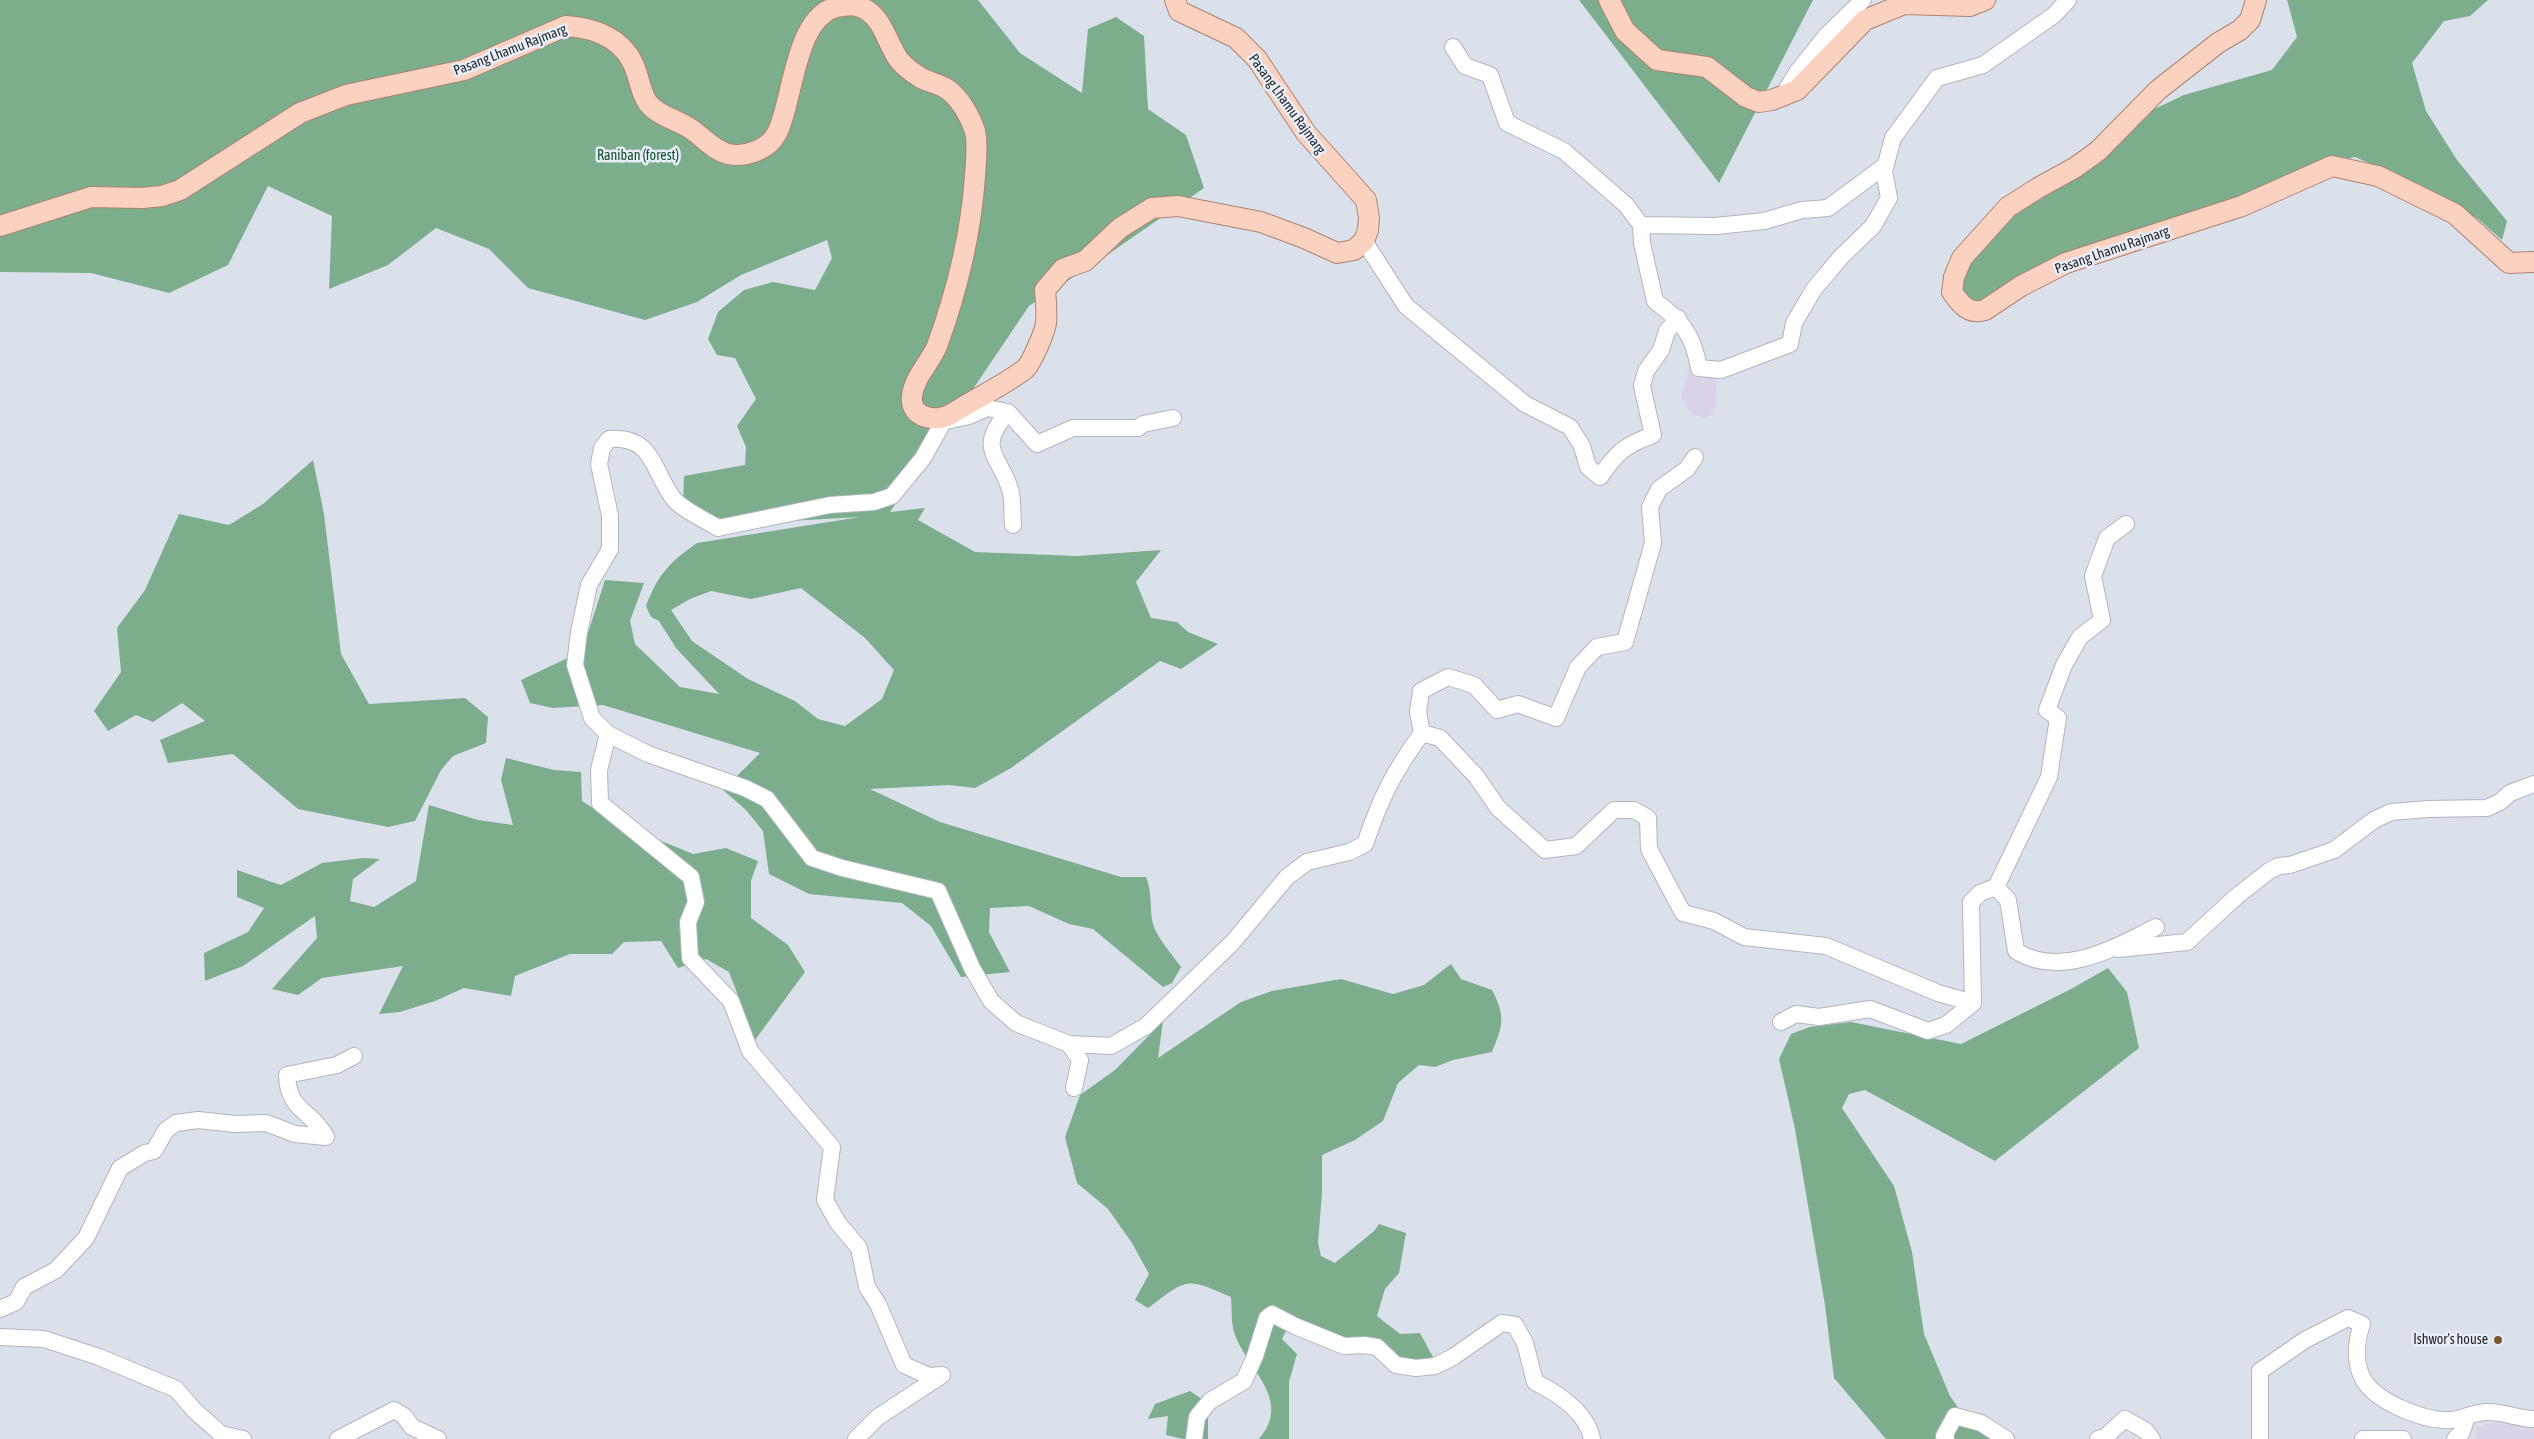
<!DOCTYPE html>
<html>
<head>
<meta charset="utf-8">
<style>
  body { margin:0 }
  canvas { display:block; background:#dbe1eb }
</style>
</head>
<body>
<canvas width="2534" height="1439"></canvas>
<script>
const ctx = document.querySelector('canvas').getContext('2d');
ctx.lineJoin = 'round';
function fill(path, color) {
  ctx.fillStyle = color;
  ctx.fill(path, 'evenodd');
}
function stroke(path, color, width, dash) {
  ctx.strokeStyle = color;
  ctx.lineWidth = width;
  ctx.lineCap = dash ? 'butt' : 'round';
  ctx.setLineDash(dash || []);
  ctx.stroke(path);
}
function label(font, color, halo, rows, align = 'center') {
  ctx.font = font + ' "Asap Condensed",sans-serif';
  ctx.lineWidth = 5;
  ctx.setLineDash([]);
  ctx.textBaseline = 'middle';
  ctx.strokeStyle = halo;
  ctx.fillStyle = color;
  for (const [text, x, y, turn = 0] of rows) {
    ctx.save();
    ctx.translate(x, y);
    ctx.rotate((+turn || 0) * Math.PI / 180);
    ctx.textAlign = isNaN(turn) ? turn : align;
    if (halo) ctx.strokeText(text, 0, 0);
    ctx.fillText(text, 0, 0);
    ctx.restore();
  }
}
const education = new Path2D(`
  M1689,365L1717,368L1716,404L1709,418L1692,415L1681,398Z
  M2503,1421L2534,1429V1439H2476V1426Z`);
const forest = new Path2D(`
  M0,0H978L1020,53L1082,93L1088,29L1116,17L1144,36L1148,109L1186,135L1204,188L1110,253L1029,306L890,512L925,508L918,520L975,552L1077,556L1161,550L1136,582L1151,618L1177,622L1188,632L1218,644L1181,669L1160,661L1011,768L975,788L949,785L870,789L940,822L1121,877H1146C1152,892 1150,905 1152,920C1155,936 1172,954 1181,967L1172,983L1163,987L1093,929L1069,924L1029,906L990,908L989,932L1010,972L961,977L931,926L902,903L809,894L769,874L763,831L746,810L723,790L760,753L603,705L553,708L530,703L521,680L572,656L587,636L605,580L644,583L630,621L635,644L680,687L719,694L676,648L659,621L651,617L646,606C658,574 670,562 697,543L860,517L736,524L683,505L684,476L745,465L746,447L737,426L756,399L735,358L717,355L708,339L718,312L744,290L773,282L815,290L832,258L827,240L741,275L697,302L645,320L528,288L489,249L436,228L388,265L329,289L332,216L268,186L228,265L169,293L91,273L0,272ZM801,588L865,638L894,670L882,699L845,726L818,719L795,701L748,679L692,641L671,610L690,599L711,591L751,599Z
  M1579,0H1813L1719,183Z
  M2287,0H2488L2470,16L2444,21L2412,63L2426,111L2457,160L2507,221L2502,240L2478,219L2421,185L2355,157L2293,172L2236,204L1979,303L1966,300L1961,287L1962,279L1971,262L2014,211L2148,112L2184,95L2272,70L2297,37Z
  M313,460L324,514L341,654L369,704L465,698L488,717L486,743L453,756L441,770L415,821L388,827L298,809L233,754L168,763L160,740L205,721L182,703L153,722L136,715L108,731L94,711L121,672L117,628L145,590L179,514L229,525L263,504Z
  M506,758L554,770L581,772L582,801L615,822L693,854L726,848L758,861L751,881V918L788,945L805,972L755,1040L729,972L706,959L678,968L661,941L624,942L612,954H570L515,976L511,996L464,988L435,1001L400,1012L379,1014L403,966L322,978L298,995L272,989L317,938L315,916L243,966L205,981L204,953L248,932L264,908L237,897V870L281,885L322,863L363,858L380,859L353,879L350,901L374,907L416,881L429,805L478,820L513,825L501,780Z
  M1451,964L1461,979L1492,990C1506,1017 1503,1025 1492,1052L1453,1060L1435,1067L1419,1065L1398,1083L1383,1121L1355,1140L1322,1155V1193L1318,1243L1321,1256L1335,1263L1374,1231L1379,1224L1406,1233L1399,1273L1385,1289L1377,1316L1400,1334L1420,1333L1441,1372L1366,1348L1327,1346L1286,1331L1282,1339L1297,1354L1289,1382V1439H1259C1294,1399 1245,1368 1234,1332C1231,1322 1232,1308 1231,1297C1186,1277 1188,1278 1148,1308L1135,1300L1149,1274L1132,1243L1108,1209L1077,1183L1065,1137L1080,1095L1115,1070L1163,1021L1158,1058L1241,1002L1272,991L1341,979L1393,994L1424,985Z
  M2108,968L2127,992L2139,1048L1995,1161L1865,1090L1849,1094L1842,1108L1894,1186L1912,1252L1924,1334L1950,1396L1971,1426L1992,1439H1886L1834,1378L1825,1305L1795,1129L1779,1059L1791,1034L1810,1027L1851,1022L1961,1044L2071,989Z
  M1190,1391L1208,1403V1439H1183L1166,1435L1168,1416L1148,1419L1155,1404Z`);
const minor = new Path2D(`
  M1453,47L1465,66L1490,75L1507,123L1564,151L1626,205L1641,225
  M1783,95L1798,71L1826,36L1863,0
  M1886,165L1828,208L1802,210L1764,221L1716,226L1641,225L1642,243L1655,301C1682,321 1693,334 1699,368L1721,370L1790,344L1794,323L1814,289L1841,257L1873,226L1889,198L1884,171L1893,138L1937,78L1983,65L2054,15L2068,0
  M1364,241L1406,306L1525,404L1570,427L1582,446L1588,467L1600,477C1616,453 1625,445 1653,435L1642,386L1646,371L1661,350L1667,331L1678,318
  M1008,412C974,451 1002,456 1011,493C1013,503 1012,515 1013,525
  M945,421L969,416L987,408L1008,412L1037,444L1073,428H1138L1143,424L1173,418
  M1422,733L1418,712L1421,691L1448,677L1474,685L1497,710L1518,704L1556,718L1578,667L1597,647L1625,642L1653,543L1650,507L1659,489L1687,469L1695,457
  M608,734L648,754L745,788L767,799L812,858L842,868L938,891L972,968L991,1001L1016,1023L1069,1044L1111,1046L1146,1026L1233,942L1287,877L1307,862L1349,852L1365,844C1381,797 1393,773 1422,733L1440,738L1476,776L1498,808L1545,850L1576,846L1614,810H1634L1648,818L1649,849L1683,913L1714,921L1744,937L1826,946L1938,993L1973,1003L1971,902L1980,893L1996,887L2008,900L2016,951C2061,979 2114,948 2156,927
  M1996,887L2049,777L2058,718L2047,710L2064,665L2080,637L2102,620L2093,576L2107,538L2126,524
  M2118,949L2187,942L2237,896L2269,871L2279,866L2290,865L2334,850L2374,820L2391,812L2428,809L2487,808L2500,802L2510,793L2534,784
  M1781,1022L1796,1014L1819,1017L1870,1009L1928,1031L1946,1025L1973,1003
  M1069,1044L1080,1060L1074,1088
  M0,1309L16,1302L24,1287L56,1270L86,1238L120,1168L145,1153L154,1151L166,1130L176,1123L198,1120L235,1124L266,1123L295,1134L326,1137C312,1110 288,1112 287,1075L337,1065L354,1056
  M0,1337L44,1339L99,1357L176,1389L194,1410L221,1434L243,1439
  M338,1439L394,1410L404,1416L412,1427L438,1439
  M856,1439L878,1417L942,1375L929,1376L904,1365L878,1304L867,1287L859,1248L838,1223L825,1200L832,1147L750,1051L731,1001L690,958L688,922L696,902L691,877L600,803L599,770L608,734L592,718L575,665L579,632L589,585L610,549V516L599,464L602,448L609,439C653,435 652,470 673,498C681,509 707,521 718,528L830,505L874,502L892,496L923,458L946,417
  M1194,1439L1197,1417L1210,1401L1244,1381L1255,1356L1267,1318L1272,1314L1295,1326L1344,1346L1364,1345L1377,1347L1396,1365L1416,1368L1435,1366L1453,1357L1502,1323L1515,1325L1525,1343L1535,1382C1557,1393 1587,1412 1592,1439
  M1946,1439L1944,1436L1955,1416L1981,1423L2006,1439
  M2098,1439L2105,1437L2125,1419L2146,1431L2152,1439
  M2260,1439V1371L2305,1340L2348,1318L2362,1324C2356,1341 2354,1362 2363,1379C2376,1402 2425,1422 2451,1420C2464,1419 2475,1411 2489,1412C2504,1412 2519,1419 2534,1419
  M2363,1439H2403
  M2455,1439L2462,1432L2467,1416`);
const major = new Path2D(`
  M1609,0L1625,31L1657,60L1707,67L1746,97L1759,102L1772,100L1797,90L1865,20L1904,4L1970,6L1985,0
  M2256,0L2250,20L2240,30L2218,43L2158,90L2098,151L2076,167L2038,188L2008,207L1962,258L1954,277L1952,292C1960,304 1969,315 1985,310L2021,286L2066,263L2242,206L2332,166L2378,176L2455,214L2509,263L2534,262
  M0,226L91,197L142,198L162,196L180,190L300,113L346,95L464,70L566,26C597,28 626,40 636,71C640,82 641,93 648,103C657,115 674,119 686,126C701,134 712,150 728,154C746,158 769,149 777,133C794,101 794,9 843,6C849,5 855,5 860,7C883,15 886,42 899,60C905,67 913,73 921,78C929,82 939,84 947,89C960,98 970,116 975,131C978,145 976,161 975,176C971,234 957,291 937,346C930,363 914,377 912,396C909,419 938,423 953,413C976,398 1003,386 1025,369C1031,364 1045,332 1046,323C1047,312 1046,301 1045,290L1063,269L1085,261L1120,228L1152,208L1178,206L1261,222L1304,238L1337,253L1354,250L1364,241L1368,230L1369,218L1366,200L1306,133L1257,59L1236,38L1179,11L1175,0`);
const markers = [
  [2498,1340,5,"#78582e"]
];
const streetNames = [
  ["Pasang Lhamu Rajmarg",510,50,-21],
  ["Pasang Lhamu Rajmarg",1287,104,54],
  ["Pasang Lhamu Rajmarg",2112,250,-19]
];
const parkNames = [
  ["Raniban (forest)",638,156]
];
const poiNames = [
  ["Ishwor's house",2488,1340]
];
fill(education, '#dbd3e8');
fill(forest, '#7cae8e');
stroke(minor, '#b0b6bf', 18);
stroke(major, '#ae8270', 22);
stroke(minor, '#fff', 16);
stroke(major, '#fbd2c0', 20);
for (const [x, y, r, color] of markers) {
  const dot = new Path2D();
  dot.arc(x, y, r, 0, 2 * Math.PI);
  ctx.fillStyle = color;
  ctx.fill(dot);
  stroke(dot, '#e8eef8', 2);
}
label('14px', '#222528', '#e8eef8', streetNames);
label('14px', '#134f30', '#e8eef8', parkNames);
label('14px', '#222528', '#e8eef8', poiNames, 'right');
</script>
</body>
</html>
